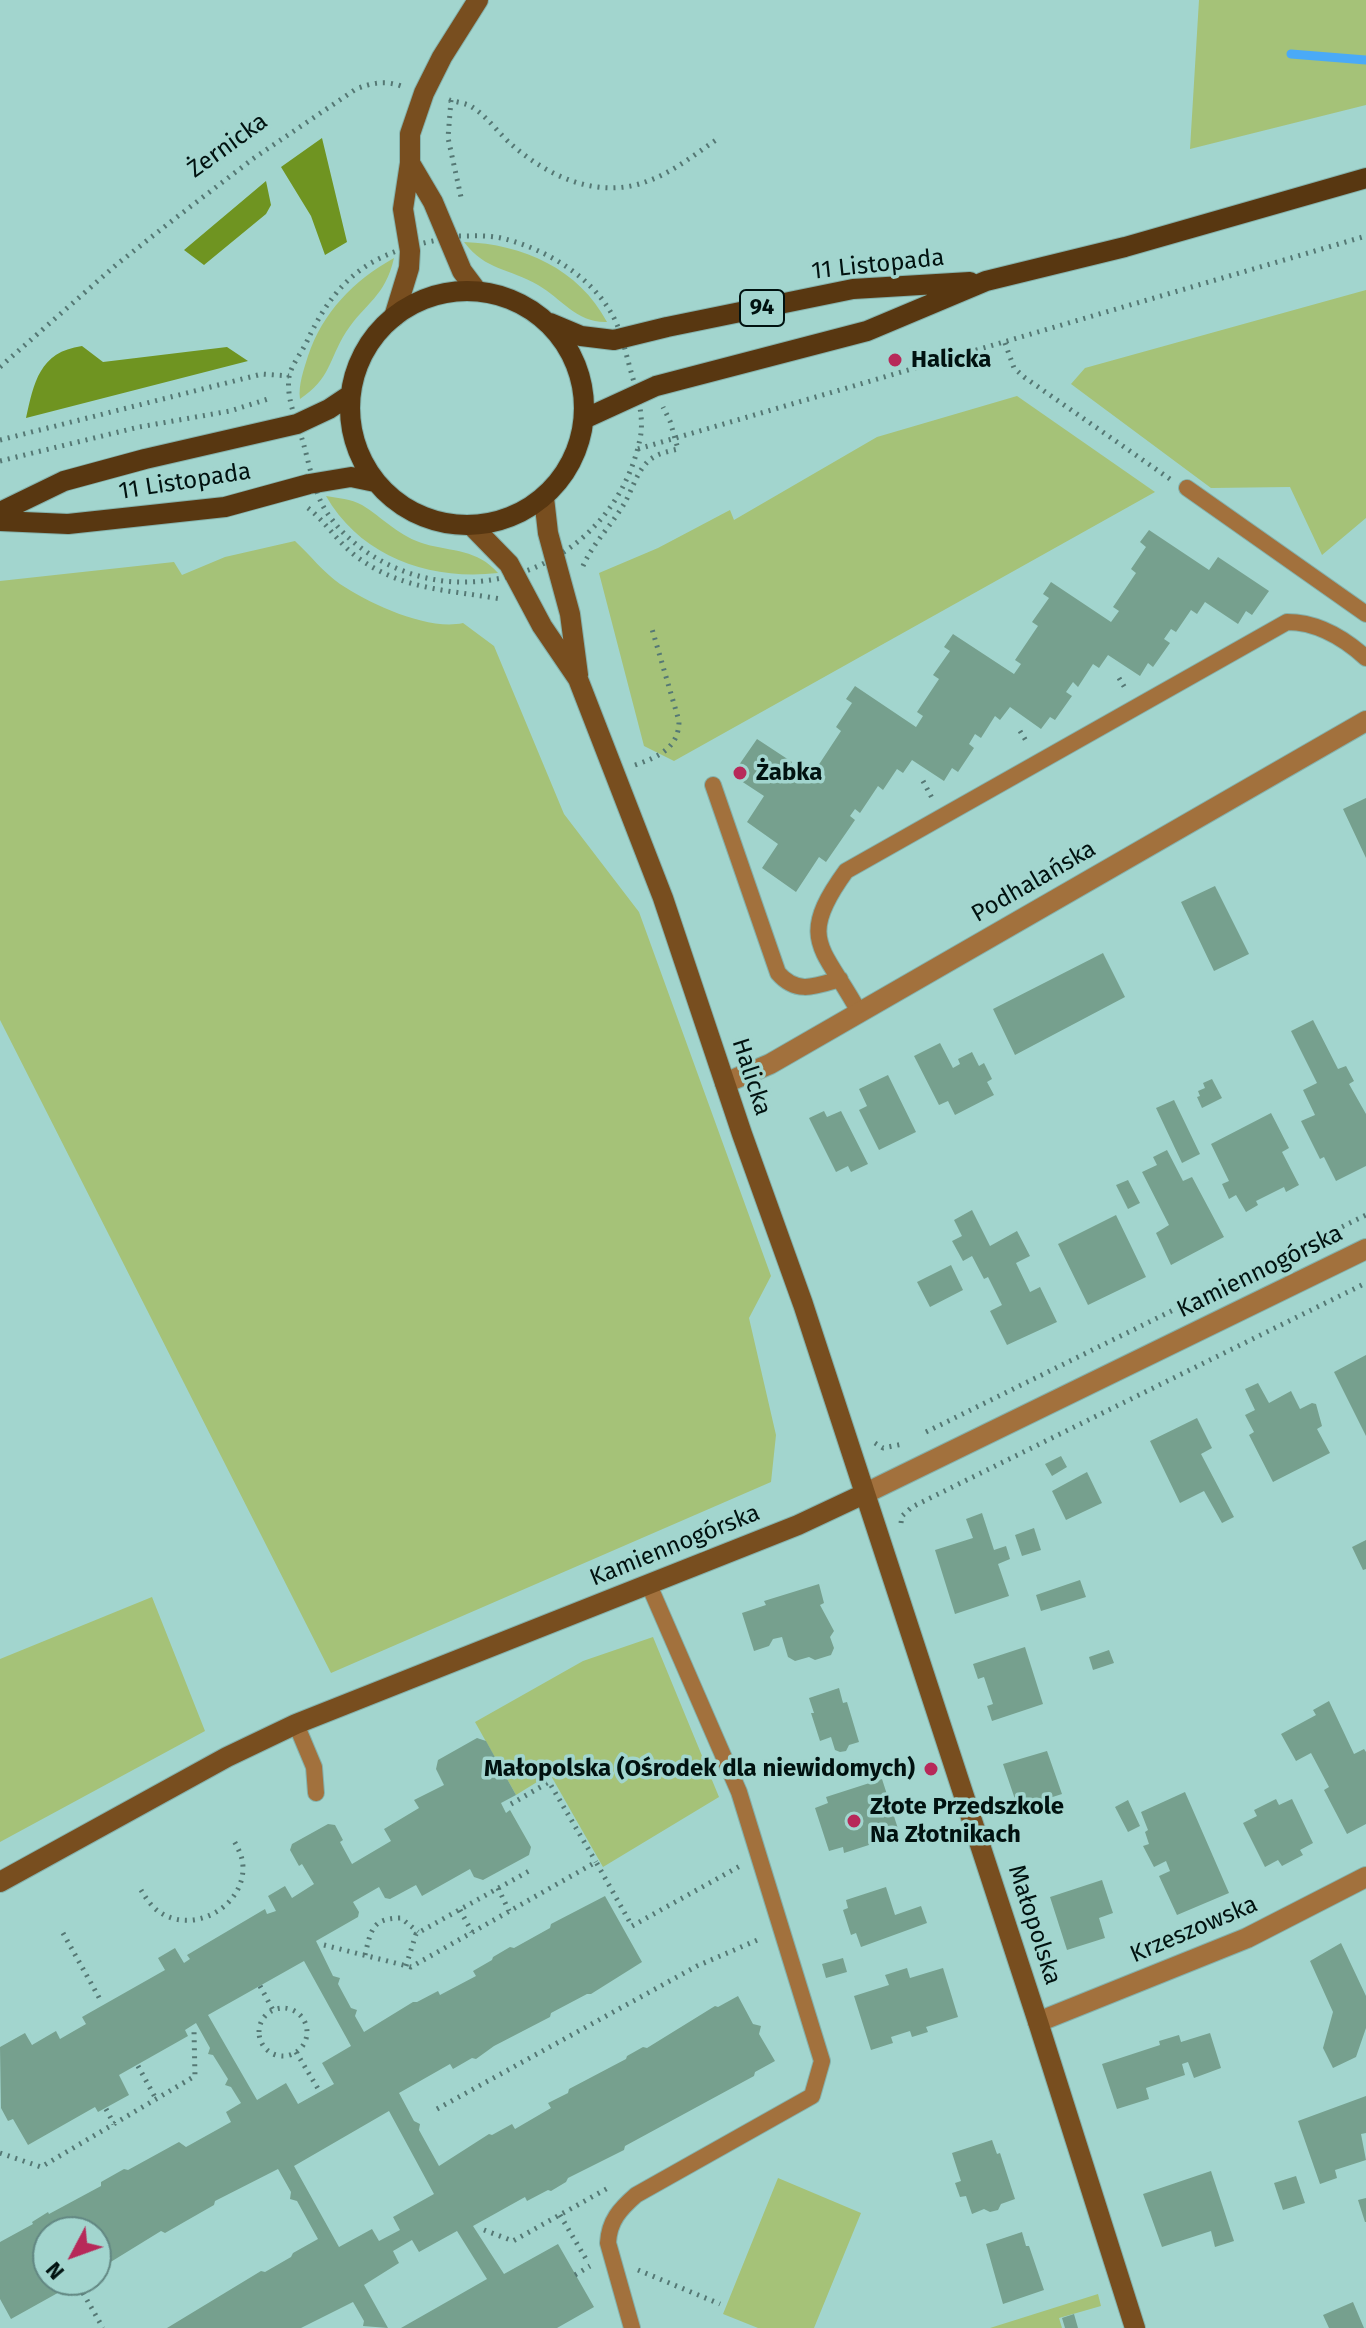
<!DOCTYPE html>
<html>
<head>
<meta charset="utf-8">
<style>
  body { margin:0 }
  #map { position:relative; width:1366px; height:2328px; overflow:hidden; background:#a2d5ce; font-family:"Fira Sans",sans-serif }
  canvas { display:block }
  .north { position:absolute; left:32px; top:2216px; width:80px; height:80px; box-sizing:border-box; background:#a2d5ce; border:2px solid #628782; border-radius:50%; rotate:229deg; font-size:22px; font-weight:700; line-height:32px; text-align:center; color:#011210 }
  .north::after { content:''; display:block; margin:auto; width:28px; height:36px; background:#b72959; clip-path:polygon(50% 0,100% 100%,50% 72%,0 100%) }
</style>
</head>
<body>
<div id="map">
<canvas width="1366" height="2328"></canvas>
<div class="north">N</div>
</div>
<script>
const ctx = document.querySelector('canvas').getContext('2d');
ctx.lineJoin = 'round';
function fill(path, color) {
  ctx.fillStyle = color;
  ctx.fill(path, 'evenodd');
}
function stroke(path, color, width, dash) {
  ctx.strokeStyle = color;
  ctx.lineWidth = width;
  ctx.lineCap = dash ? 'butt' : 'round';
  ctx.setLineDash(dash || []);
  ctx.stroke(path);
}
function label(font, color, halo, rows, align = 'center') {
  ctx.font = font + ' "Fira Sans",sans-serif';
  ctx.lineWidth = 7;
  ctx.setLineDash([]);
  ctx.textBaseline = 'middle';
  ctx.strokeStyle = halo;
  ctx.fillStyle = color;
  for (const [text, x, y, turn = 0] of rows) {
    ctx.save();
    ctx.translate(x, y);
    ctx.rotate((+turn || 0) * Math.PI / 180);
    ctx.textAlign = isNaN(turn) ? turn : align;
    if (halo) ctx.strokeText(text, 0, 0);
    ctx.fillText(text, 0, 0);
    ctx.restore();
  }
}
const green = new Path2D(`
  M1199,0H1366V105L1190,149Z
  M464,242C523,244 579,269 607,322C577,323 562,299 538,285C509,268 486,271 464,242Z
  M394,258C385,297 366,302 346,332C328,361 331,378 300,399C298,385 304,369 308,356C323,312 353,281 394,258Z
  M1366,290V518L1322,555L1290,487L1211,488L1071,384L1085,368Z
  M1017,396L1155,492L674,761L644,746L599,573L658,548L730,510L734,520L877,437Z
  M326,496C338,498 351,499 362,505C383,518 400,537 425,544C453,552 477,549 498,573C430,581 361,557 326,496Z
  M295,541C310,555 324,573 340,584C370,604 428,631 463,623L494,646L564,814L639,912L771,1276L749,1318L776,1435L771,1482L331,1673L0,1020V581L174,562L182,575L225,557Z
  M152,1597L205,1731L0,1842V1659Z
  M653,1637L719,1797L603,1867L550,1774L516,1795L475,1722L583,1661Z
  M778,2178L861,2213L814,2328H758L723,2314Z
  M1098,2294L1101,2306L1059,2318L1062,2328H990Z`);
const forest = new Path2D(`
  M322,138L347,242L325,255L311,216L281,167Z
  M266,181L271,205L266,214L204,265L184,250Z
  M82,346L103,362L227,347L248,361L26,418C34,383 39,352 82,346Z`);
const stream = new Path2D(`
  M1291,54L1366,60`);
const building = new Path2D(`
  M1149,530L1209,570L1218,557L1269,591L1252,615L1246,611L1238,624L1205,602L1197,614L1191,610L1176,632L1171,629L1164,639L1170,643L1153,667L1148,663L1140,676L1108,655L1099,668L1093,664L1078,687L1073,682L1066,692L1072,696L1055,720L1050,717L1041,729L1010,707L1000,720L995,716L981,738L975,734L969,744L974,748L958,772L952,768L944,781L912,760L903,773L897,769L883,790L878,786L860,813L855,809L850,816L855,820L826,862L819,857L796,892L762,868L778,844L747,822L764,796L732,775L757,739L792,762L785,773L795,779L802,769L812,775L841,731L836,727L852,703L846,699L855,686L916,727L923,716L917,712L939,679L933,675L950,651L944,647L953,634L1014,674L1021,664L1015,660L1038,626L1032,622L1049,598L1043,594L1051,582L1111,622L1119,611L1113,607L1136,573L1131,569L1146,547L1140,542Z
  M1366,798V858L1343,809Z
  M1215,886L1249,954L1214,971L1181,902Z
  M1103,953L1125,997L1015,1055L993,1009Z
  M1313,1020L1338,1069L1346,1066L1354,1081L1349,1084L1366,1114V1166L1336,1181L1324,1157L1320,1159L1301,1121L1315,1115L1303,1090L1317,1083L1291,1031Z
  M940,1043L953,1068L960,1064L958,1059L972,1052L979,1066L984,1063L992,1079L987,1082L994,1095L955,1115L948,1101L939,1105L914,1056Z
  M888,1075L916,1132L879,1150L859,1110L867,1106L859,1089Z
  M1212,1079L1222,1098L1202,1108L1197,1097L1200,1096L1198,1091L1205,1088L1203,1083Z
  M1174,1100L1200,1154L1182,1163L1156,1108Z
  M824,1111L827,1117L841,1111L868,1164L851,1172L848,1166L836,1172L809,1118Z
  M1271,1113L1289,1148L1282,1152L1299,1185L1286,1192L1284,1187L1256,1201L1258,1205L1246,1212L1236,1195L1229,1199L1222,1184L1229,1181L1211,1144Z
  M1167,1150L1183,1181L1192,1177L1224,1237L1171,1265L1156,1233L1169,1225L1142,1172L1157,1165L1153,1157Z
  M1128,1180L1140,1203L1128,1209L1116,1185Z
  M972,1210L990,1246L1017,1231L1030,1256L1016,1263L1030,1292L1040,1287L1057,1322L1007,1345L990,1311L1002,1305L988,1277L984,1279L972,1256L963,1261L952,1241L962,1236L954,1220Z
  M1116,1215L1146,1277L1088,1305L1058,1244Z
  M951,1265L963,1290L930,1307L917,1282Z
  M1366,1355V1436L1334,1372Z
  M1258,1383L1269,1403L1291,1391L1300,1409L1312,1403L1316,1404L1322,1426L1317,1429L1330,1453L1273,1482L1249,1435L1254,1432L1245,1415L1255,1410L1245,1389Z
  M1197,1418L1212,1448L1201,1454L1234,1517L1222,1523L1204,1491L1180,1503L1150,1441Z
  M1061,1456L1067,1467L1052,1476L1045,1464Z
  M1087,1472L1102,1503L1066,1520L1052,1491Z
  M982,1513L994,1550L1006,1546L1010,1559L998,1564L1009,1596L955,1614L935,1550L973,1538L966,1519Z
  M1034,1528L1041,1550L1022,1556L1015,1535Z
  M1366,1540V1569L1363,1570L1352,1547Z
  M1080,1580L1086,1597L1041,1611L1036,1595Z
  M819,1584L824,1603L820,1605L834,1631L830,1637L834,1648L831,1655L815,1660L809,1657L795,1661L788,1657L782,1637L773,1639L769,1646L754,1651L742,1613L766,1605L764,1601Z
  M1025,1647L1043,1704L992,1721L987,1706L993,1704L984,1677L978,1679L973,1664Z
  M1109,1650L1114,1663L1093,1670L1089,1657Z
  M839,1688L843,1703L847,1702L859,1742L849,1745L846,1751L840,1752L835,1750L831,1737L820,1741L811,1713H814L809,1698Z
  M1329,1701L1354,1754L1364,1749L1366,1752V1824L1347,1834L1324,1790L1329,1787L1311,1753L1296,1761L1281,1734L1316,1715L1313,1710Z
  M477,1738L486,1741L516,1795L501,1803L506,1813L510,1810L531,1847L529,1855L483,1880L474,1877L470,1869L422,1896L416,1885L390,1899L385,1898L379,1887L353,1902L359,1912L358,1917L316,1941L333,1976L340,1978L338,1984L351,2008L357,2010L355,2016L364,2032L413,2002H417L438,1991L440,1995L476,1976L473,1971L492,1960L493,1957L510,1947L514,1948L550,1928L551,1924L605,1896L642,1962L591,1994H587L551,2013L550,2017L494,2046L476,2059L472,2058L453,2069L450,2064L399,2093L414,2121L420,2124L419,2130L439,2166L489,2134L492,2135L512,2124L515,2129L551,2108L548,2103L568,2093L569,2089L626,2059L627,2056L643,2047L647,2048L715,2006L718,2007L738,1996L753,2024L761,2026L759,2034L775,2061L755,2072L754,2076L625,2146L624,2150L568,2178L566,2182L551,2191L548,2190L527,2201L525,2197L473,2226L504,2274L558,2244L594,2307L557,2328H401L487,2279L457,2231L419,2252L412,2240L393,2251L399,2263L364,2285L388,2328L363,2326L364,2321L353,2302L301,2328H167L261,2271L265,2272L291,2257L293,2253L318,2239L297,2201L290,2199L291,2192L278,2169L215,2201L214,2205L165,2233L161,2231L96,2271V2232H48V2280H81L11,2319L0,2299V2242L33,2224L32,2222L48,2212L49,2214L101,2186V2182L124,2169L128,2170L179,2142L186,2147L231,2122L226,2112L241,2103L231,2087L225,2085L228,2079L213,2055L208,2054L210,2048L196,2023L185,2030L188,2036L119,2075L129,2095L98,2112L95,2107L28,2145L13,2119L8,2121L1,2108L0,2047L25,2033L32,2045L56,2031L60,2039L86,2024L82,2017L165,1970L158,1958L175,1948L184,1963L190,1959L187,1955L265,1909L267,1914L276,1911L268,1896L285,1886L292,1898L314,1884L302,1864L299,1866L290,1850L292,1844L328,1824L335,1825L343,1840L340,1842L352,1864L391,1841L384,1829L419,1808L414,1800L444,1785L436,1769L438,1760ZM304,1961L351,2046L322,2063L334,2084L298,2104L286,2083L257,2100L208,2015ZM389,2111L434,2194L393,2217L400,2230L379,2241L372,2229L339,2247L294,2166Z
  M1047,1751L1062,1794L1018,1808L1003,1764Z
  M882,1779L900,1835L844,1853L843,1847L829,1851L815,1808L828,1803L826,1797Z
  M1185,1792L1229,1893L1177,1915L1159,1876L1170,1871L1166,1861L1154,1867L1143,1846L1149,1844L1145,1832L1148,1830L1141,1812Z
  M1276,1799L1279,1805L1292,1799L1313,1843L1300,1850L1303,1855L1282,1866L1278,1860L1265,1867L1243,1823L1257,1816L1254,1810Z
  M1128,1800L1140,1826L1128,1832L1115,1807Z
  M1102,1880L1113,1913L1099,1918L1105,1938L1067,1950L1050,1897Z
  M886,1887L895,1915L921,1906L927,1923L861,1947L856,1933L851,1935L843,1910L848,1908L846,1900Z
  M1341,1943L1366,1996V2028L1356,2057L1333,2068L1323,2048L1333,2012L1310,1961Z
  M843,1958L847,1972L826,1978L822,1964Z
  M907,1968L910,1978L943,1968L958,2017L926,2027L928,2032L912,2037L910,2031L891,2037L893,2043L871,2050L854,1996L889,1985L885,1975Z
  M1210,2033L1221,2068L1194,2078L1188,2062L1182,2064L1185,2075L1146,2088L1149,2099L1117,2109L1102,2064L1160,2045L1159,2041L1179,2035L1181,2042Z
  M1366,2096V2133L1361,2134L1366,2160L1335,2170L1337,2178L1320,2184L1298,2121Z
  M992,2140L997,2154L1000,2153L1015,2199L1001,2204L998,2210L990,2212L984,2209L972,2214L966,2196L960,2197L955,2183L961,2181L952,2153Z
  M1211,2171L1234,2241L1215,2247L1211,2231L1162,2247L1143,2194Z
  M1296,2176L1305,2203L1283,2210L1274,2183Z
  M1366,2198V2222H1365L1358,2200Z
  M1022,2232L1026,2246H1029L1044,2290L1003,2304L986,2244Z
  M1353,2302L1364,2328H1329L1323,2315Z
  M1074,2314L1078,2328H1065L1062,2318Z`);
const path = new Path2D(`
  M449,100C456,102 466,103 472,107C487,116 499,134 512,145C549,177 599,200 648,181C673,172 694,155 716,140
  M451,100L448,138L461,197
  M459,236C473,236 488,235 501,238C548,249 600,281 618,327C623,340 626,354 630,368C636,390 645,416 640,439C622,525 547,583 461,582C408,582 349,552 323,506C313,487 309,463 303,442C297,423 286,398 289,377C291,365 303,351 308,339C343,266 382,249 459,236Z
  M1005,343L1014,368L1024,377L1170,479
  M0,367L116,265L173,220L254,158L356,89C372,83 384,80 401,86
  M0,440L262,374L289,376
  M638,449L1366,236
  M0,461L139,427L230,411L268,399
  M308,508C326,522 338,543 357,557C401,590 449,590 501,599
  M583,566C593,543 611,526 624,504C633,489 638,466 654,457C660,453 670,451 678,449L670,421L663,407
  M1119,678L1125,688
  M1020,731L1028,744
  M635,765C658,757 679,748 679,721L652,629
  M923,781L932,798
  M926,1432L1366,1215
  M875,1443L883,1448L903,1444
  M901,1523L902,1516L912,1507L1366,1283
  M511,1804L549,1782L596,1862
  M498,1888L509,1911
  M141,1890C146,1898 152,1908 161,1913C194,1934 243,1907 243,1868C243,1857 238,1848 233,1839
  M460,1910L472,1932
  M63,1933L101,2001
  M324,1945L411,1967L596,1862L632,1926L740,1866
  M365,1955C371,1930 372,1918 401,1918L418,1932
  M406,1966L416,1934L529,1871
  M260,1986L273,2010
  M259 2032a24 24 0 1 1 48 0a24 24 0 1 1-48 0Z
  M296,2052L320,2092
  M138,2066L156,2099
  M106,2109L114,2124
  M437,2109L697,1966L762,1938
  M0,2153L41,2167L195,2076L194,2031
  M560,2215L586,2259
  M484,2230L513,2241L608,2188
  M638,2270L720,2304
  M575,2275L590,2266
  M79,2286L103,2328`);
const lane = new Path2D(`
  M1187,488L1366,614
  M713,785L778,973C797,995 816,986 840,979
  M859,1012C824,947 795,941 846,871L1287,622C1317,622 1344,638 1366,658
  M296,1724L314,1767L316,1793
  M632,2328L608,2243C609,2221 620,2209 636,2195L812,2096L822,2061L739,1792L649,1585`);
const street = new Path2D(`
  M725,1083L770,1064L1366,721
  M864,1494L1366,1249
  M1038,2022L1247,1938L1366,1877`);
const secondary = new Path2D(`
  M410,163L433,202L462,271L477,291
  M394,317L409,268L410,251L403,209L410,163V134L424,93L442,57L478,0
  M544,498L548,533L570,614L578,675
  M472,526L509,564L542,626L578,679L663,898L742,1134L803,1304L1038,2022L1135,2328
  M0,1882L227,1757L296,1724L798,1525L864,1494`);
const primary = new Path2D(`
  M350 408a117 117 0 1 1 234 0a117 117 0 1 1-234 0Z
  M550,323L581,336L614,340L667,327L853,289L970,282
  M584,419L656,386L867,331L986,281L1125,247L1366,178
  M0,512L64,481L145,459L297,424L329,409L350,395
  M0,521L68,524L225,507L309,484L351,477L375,482`);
const markers = [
  [895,360,8,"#b72959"],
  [740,773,8,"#b72959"],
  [931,1769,8,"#b72959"],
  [854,1821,8,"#b72959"]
];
const shields = [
  [762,308,44]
];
const shieldNames = [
  ["94",762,308]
];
const streetNames = [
  ["Żernicka",228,146,-36],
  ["11 Listopada",878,265,-6],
  ["11 Listopada",185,482,-9],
  ["Podhalańska",1034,882,-30],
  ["Halicka",751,1077,72],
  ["Kamiennogórska",1260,1272,-26],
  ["Kamiennogórska",675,1546,-22],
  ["Małopolska",1034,1925,72],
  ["Krzeszowska",1194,1930,-23]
];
const poiNames = [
  ["Halicka",911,360],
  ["Żabka",756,773],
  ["Małopolska (Ośrodek dla niewidomych)",915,1769,"right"],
  ["Złote Przedszkole",870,1807],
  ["Na Złotnikach",870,1835]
];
fill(green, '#a5c278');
fill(forest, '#6f9421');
stroke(stream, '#4aaaf7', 9);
fill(building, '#76a08e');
stroke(lane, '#85b2ac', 18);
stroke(street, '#85b2ac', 22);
stroke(secondary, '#85b2ac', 22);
stroke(primary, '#85b2ac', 22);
stroke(path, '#557874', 5, [2, 6]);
stroke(lane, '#a2713d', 16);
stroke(street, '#a2713d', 20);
stroke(secondary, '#784e1f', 20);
stroke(primary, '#583711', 20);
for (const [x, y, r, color] of markers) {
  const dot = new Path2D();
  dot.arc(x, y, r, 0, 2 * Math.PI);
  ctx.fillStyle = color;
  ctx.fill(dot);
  stroke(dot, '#a2d5ce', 3);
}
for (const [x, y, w] of shields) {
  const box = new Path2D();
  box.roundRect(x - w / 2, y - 18, w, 36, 6);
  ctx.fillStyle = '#a2d5ce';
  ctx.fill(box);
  stroke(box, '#011210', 2);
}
label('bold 22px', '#011210', null, shieldNames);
label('24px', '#011210', '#a2d5ce', streetNames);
label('bold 24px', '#011210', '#a2d5ce', poiNames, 'left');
</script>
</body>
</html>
